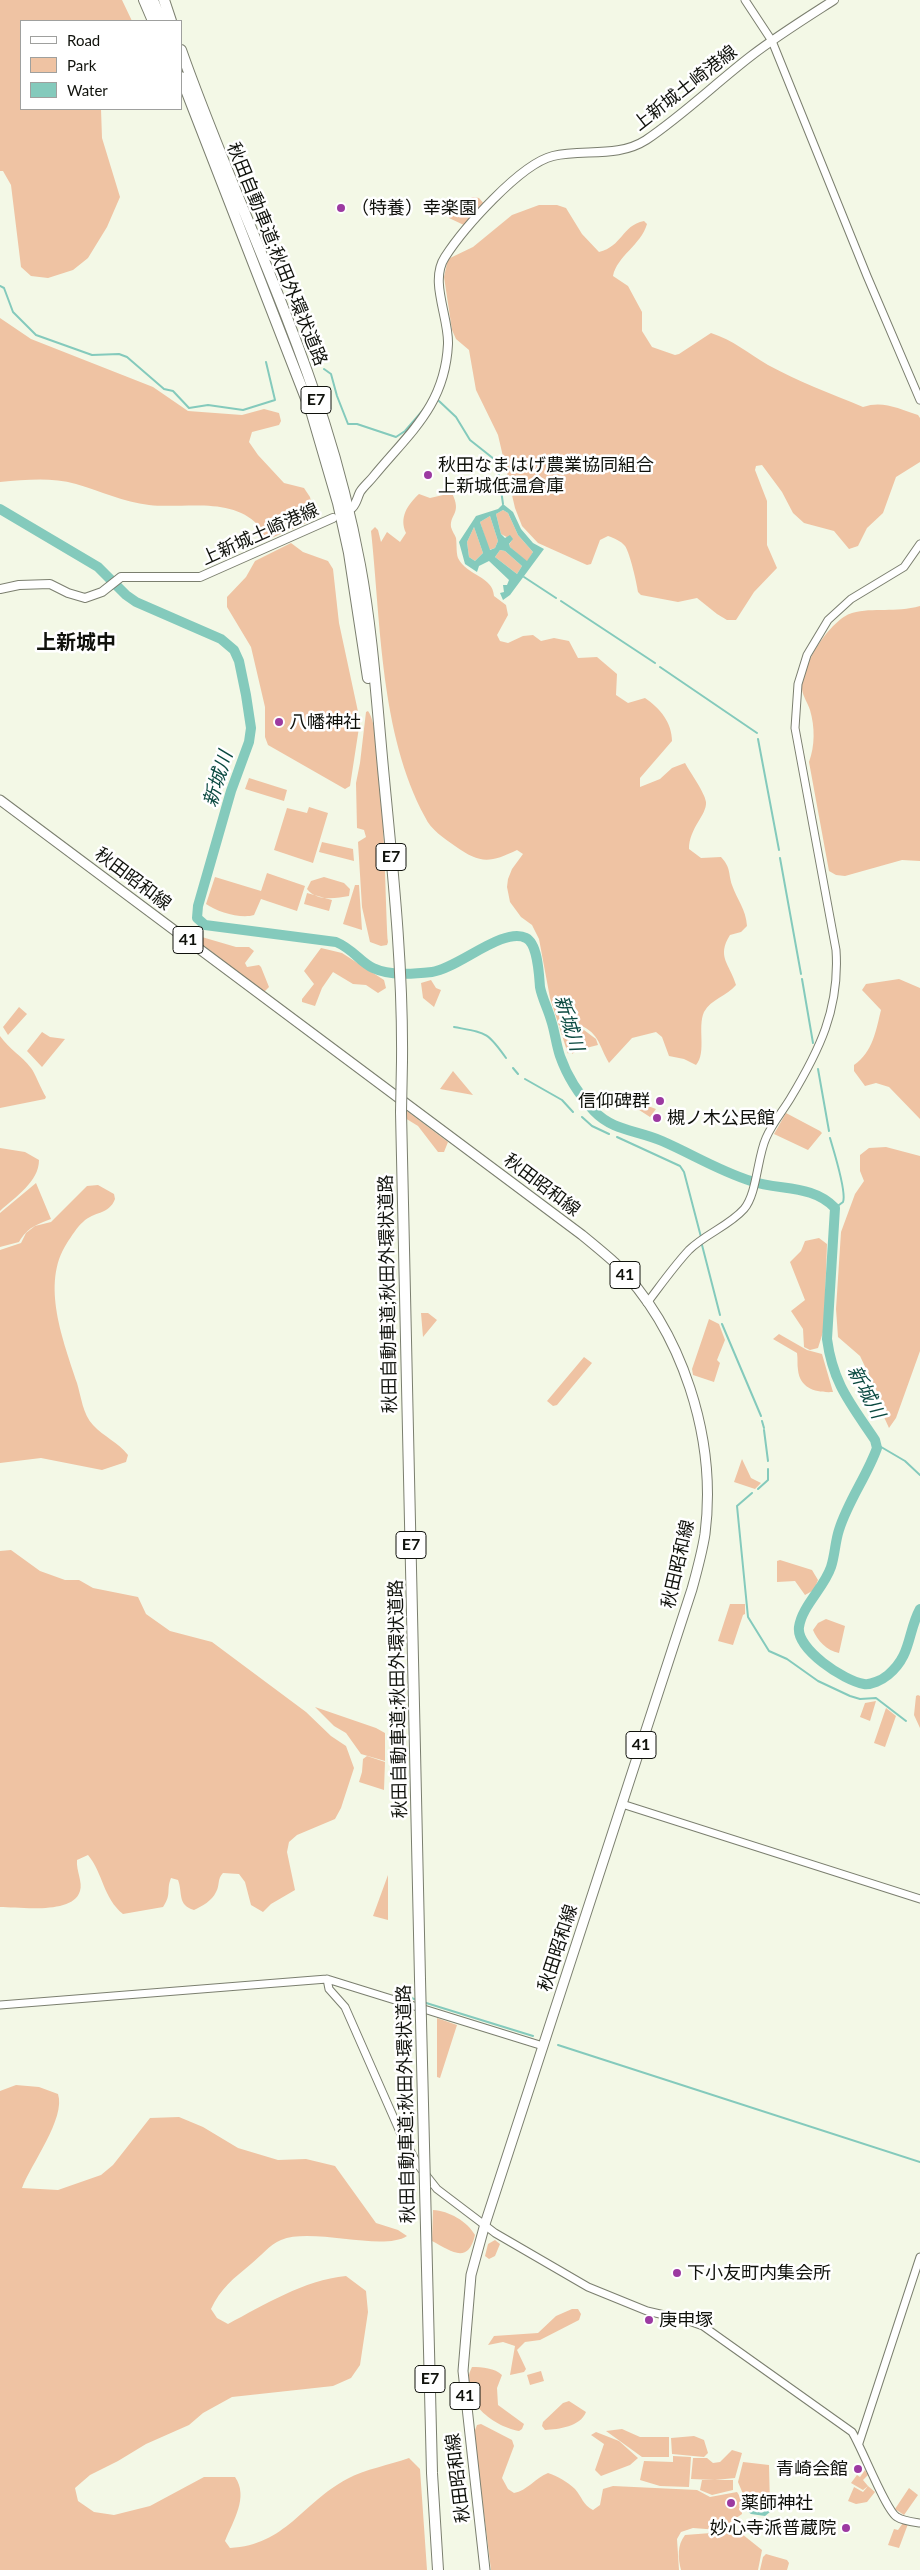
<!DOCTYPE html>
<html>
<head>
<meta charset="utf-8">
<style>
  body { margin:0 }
  #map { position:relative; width:920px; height:2570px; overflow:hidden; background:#f3f8e6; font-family:Lato,sans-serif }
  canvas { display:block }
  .legend { position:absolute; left:20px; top:20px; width:162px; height:90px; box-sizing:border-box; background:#fff; border:1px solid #9fa09e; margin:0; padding:6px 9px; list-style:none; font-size:15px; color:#10120c }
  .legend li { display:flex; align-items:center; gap:10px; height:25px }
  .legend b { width:25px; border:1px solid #9fa09e }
</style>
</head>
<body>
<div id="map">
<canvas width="920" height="2570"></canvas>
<ul class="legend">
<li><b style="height:6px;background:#fff"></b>Road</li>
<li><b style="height:14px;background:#efc3a3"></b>Park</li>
<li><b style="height:14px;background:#84cabc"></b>Water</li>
</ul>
</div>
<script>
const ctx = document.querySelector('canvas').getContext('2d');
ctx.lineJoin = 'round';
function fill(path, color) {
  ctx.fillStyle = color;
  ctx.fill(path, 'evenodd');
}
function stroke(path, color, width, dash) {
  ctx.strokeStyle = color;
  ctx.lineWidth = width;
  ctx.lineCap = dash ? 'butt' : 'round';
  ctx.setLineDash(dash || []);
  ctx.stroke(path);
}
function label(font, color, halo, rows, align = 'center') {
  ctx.font = font + ' Lato,"Noto Sans JP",sans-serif';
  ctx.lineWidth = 5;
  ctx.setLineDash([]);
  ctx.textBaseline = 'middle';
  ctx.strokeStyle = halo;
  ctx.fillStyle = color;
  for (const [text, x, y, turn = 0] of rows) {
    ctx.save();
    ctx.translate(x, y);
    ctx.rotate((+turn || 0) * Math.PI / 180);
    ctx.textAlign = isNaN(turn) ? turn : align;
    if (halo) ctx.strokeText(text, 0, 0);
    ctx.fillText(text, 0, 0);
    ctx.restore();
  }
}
const green = new Path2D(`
  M0,0H122L132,21H21V109H101L102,138L120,197L107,227L88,258L73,270L48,278L31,276L21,267L11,185L3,171H0Z
  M473,197L479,198L485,205L466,226L449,218L444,208Z
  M539,205H557L566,208L582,234L599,252C623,246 621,226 644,221L647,224C641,245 617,256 613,276L628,286L642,312V331L652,347L675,355L679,354L711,333C733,340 748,353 768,365C797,381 832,394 863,407C883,400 899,409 918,415L920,418V462L896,477L883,513L867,528L858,546L849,549L834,531L804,523L793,513L782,492L762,465L756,466L755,470L767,501V545L777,568L754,592L736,620H727L717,614L697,598L678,602L641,595L638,592C637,584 630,553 625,546C621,541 614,538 608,536L600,540L591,564L587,565L538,543L522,526L515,508L498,435L476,390L469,350L456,339L452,330L444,277L448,259L473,247L512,215Z
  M0,318L31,339L153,387L188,411L242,415L264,409L279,413L281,421L279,425L252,432L249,442L258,455L284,483L304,488L310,497L315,519L269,539L258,540V525C231,496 183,509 149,505C124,502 100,491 76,484C50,477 26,480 0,482Z
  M452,493C462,514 450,513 451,527C452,531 455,535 456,538C457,545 456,552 458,558C467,576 493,576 494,596L506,605L508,615L497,635L500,641L508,643L523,636L533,635L541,641L554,638L569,641L578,658L597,657L617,674L616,695L628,703L645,698C660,708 672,723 672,741L640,778V787L660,779L672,768L685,763C690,772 705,793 706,802C707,815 689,828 689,849L701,858L721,857C731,868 728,872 732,885C737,900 746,909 747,926L741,932L730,935C716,957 730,964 736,985C727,996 711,999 704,1012C697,1028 707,1052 696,1065L684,1059L669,1056L662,1037L656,1032L632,1038L609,1063C599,1046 600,1034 580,1025L576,1027L568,1054L550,998L539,939L532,925L521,917L510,902L507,887L508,879L512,869L523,854L517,850C490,863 480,864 455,846C444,838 431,830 425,817C380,733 381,624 371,531L375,527L378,530L381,542L387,532L400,542L406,533C399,518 407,505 419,494L430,498Z
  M503,510L508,513L518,535L533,552L527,562L510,547L509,545L512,540L501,534L496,514Z
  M490,516L498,541L495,548L489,550L480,522Z
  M474,527L483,553L475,561L469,557L467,542Z
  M291,543L303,552L328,561L333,569L339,623L360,721L350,786L345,789L268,745L265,737V707L251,647L227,607V597L246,577L255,561Z
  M500,550L505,551L522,566L517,574L495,557Z
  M920,606V861L902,860L845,876L836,875L829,871L809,762C815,746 815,727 810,710C808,703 803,697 802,689C800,666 831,619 852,613C874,607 895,613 920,606Z
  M368,711C384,729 385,906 388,942L387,945L381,946L370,942L362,907L358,842L366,837L364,830L357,828L356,783L360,763L366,712Z
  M249,778L287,790L284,801L245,789Z
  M309,807L328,813L313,863L274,850L287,808L307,813Z
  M322,842L353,849L354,861L319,852Z
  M267,873L305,886L297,911L261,899L254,915C241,919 217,912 206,904L215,877L261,891Z
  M324,877L344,883L350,889L349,896C336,898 317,902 307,889L311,881Z
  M355,885H359L362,930L343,924Z
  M307,893L332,900L329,911L304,904Z
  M195,935L236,947H249L254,951L245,963L247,967L259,965L261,967L269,987L264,992L194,938Z
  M321,948L342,953L384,980L386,988L378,993L366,985L353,984L333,972L322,988L315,1006L302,1002V999L314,984L304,971Z
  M899,979L920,988V1119L889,1087L876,1083L865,1086L854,1071V1065C873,1052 876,1030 881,1010L862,990L866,984Z
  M431,980L436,988L441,990L434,1007L423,998L421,983Z
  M19,1007L27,1014L8,1035L3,1027Z
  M580,1027L596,1039L598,1045L578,1050L572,1054L576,1034Z
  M42,1032L50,1037L65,1039L42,1067L27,1051Z
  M0,1036C9,1049 22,1056 31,1068C35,1073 41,1089 46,1097L45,1099L0,1108Z
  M453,1071L473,1095L440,1089Z
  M640,1103L656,1109L650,1117L636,1108Z
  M407,1111L448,1142L444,1152H438L418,1126L405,1118V1112Z
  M786,1113L820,1131L822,1133L808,1150L774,1134Z
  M886,1147L920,1156V1351L896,1418L889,1428L884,1417L881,1400L860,1356L838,1337L836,1309L841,1232L855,1194L864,1181L860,1171V1155L869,1148Z
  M0,1148L25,1152L39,1160C39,1182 15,1197 0,1211Z
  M36,1183L51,1219C36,1225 28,1227 19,1242L0,1247V1213Z
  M98,1185L114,1194L115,1199C109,1215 94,1211 83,1222C77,1227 71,1237 67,1243C40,1284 64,1342 77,1383C81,1396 83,1415 93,1425C104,1437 118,1442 128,1455L126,1462L102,1470L41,1458L0,1463V1250L21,1243L26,1233L35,1226L51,1222L87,1186Z
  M819,1238L827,1244L824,1329L818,1348L810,1350L804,1347L803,1329L791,1311L805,1300L790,1262L801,1251L805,1241Z
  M421,1313H428L437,1320L423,1337Z
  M709,1319L719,1324L725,1340L717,1360L720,1363L714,1382L693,1375L692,1369Z
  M779,1334L807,1350L822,1354L833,1392C817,1393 800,1389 798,1370C797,1365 798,1359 797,1353L773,1339Z
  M584,1357L592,1363L557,1405L553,1406L547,1401Z
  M742,1459L751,1478L761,1483L755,1489L734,1482Z
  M11,1550L40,1571L65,1580H79L93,1588L138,1597L146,1614L170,1631L212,1642L306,1712L331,1736L346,1746L354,1768L341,1808L335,1819L297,1835L289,1842L287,1852L295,1890L271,1904L263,1912L251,1905L245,1882L239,1874L223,1873C217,1879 220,1885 216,1892C212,1901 202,1906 194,1910C177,1905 183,1893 178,1880L171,1878C166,1890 172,1894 163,1907L123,1914C103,1898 103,1873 88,1855L77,1860C76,1871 83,1882 80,1891C73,1915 19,1907 0,1907V1551Z
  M780,1560L812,1570L818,1580L814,1590L805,1595L795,1581L777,1582V1561Z
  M730,1604H745V1614L743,1615L733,1645L718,1641Z
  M826,1619L845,1626L839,1653C827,1651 817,1640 813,1630L818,1623Z
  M918,1695L920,1696V1728L914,1715L916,1696Z
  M876,1701L870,1721L860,1717L865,1703Z
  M315,1707L376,1728L385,1733V1761L361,1754L346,1733L334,1726Z
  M886,1708L896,1716L885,1747L874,1743Z
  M367,1756L385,1762L384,1790L359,1782L362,1772L363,1759Z
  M388,1875V1920L373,1916Z
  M437,2018L457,2025L440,2078L437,2077Z
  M16,2085L39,2087L58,2094C66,2118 31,2164 22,2188L58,2190L101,2175L113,2165L150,2118L179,2117L203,2127L238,2148L278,2160L306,2159L335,2166L376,2223L398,2230L407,2236C382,2252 313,2227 281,2240C270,2244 260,2257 251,2264C234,2278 220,2289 211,2309L217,2318L228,2324C264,2305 304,2280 346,2276L366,2291L368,2312L360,2365L351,2378L333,2386L232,2397L203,2413L189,2425L146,2444L118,2461L90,2475L75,2488L78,2501L94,2512L114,2515L150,2506L204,2477H235C249,2497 233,2521 225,2541L230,2548C286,2545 302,2503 347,2479C365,2469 390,2465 409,2458L420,2469L427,2570H0V2091Z
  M433,2210C449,2211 467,2221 475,2235C468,2265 451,2251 432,2241Z
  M495,2240L500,2244L495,2256L489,2259L485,2256L488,2244Z
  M572,2309H578L581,2314L579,2320L540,2340L525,2342L517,2350L526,2369L524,2372L510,2375L515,2346L503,2342L488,2345L494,2336L538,2333L556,2316Z
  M472,2367C482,2367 495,2368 502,2375L497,2388L498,2405L524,2424L522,2429L519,2431C492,2426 456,2398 472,2367Z
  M541,2371L544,2381L530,2385L527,2375Z
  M569,2401L586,2412C580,2427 559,2429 545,2430L542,2426L543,2422L563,2403Z
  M481,2424L512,2440L514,2446L502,2478L508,2489L514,2493C527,2491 535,2478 548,2473C557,2476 568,2482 575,2489C582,2497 583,2505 593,2510L600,2505L603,2489L613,2486L697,2490L710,2497L737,2492L742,2500V2514L719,2530L693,2528L681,2532L677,2539L679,2570H491L474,2433L477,2425Z
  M622,2429L640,2437H669V2457H642L606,2431Z
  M596,2432L619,2441L638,2458L630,2465L601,2476L595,2470L604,2444L591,2435Z
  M694,2436L704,2440L708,2453L704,2457L672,2454L671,2438Z
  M732,2450L742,2453L735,2478L715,2480L691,2479L693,2458H707L713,2463L720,2462Z
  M673,2456L691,2457L689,2487L660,2486L640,2480L644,2461L673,2462Z
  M743,2462L769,2465L770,2506L744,2504L743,2494L738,2482Z
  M865,2470L868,2475L863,2480L868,2486L863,2490L851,2483L857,2475L860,2477Z
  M702,2480H733V2490L712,2495L700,2490Z
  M868,2486L875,2492L867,2502L856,2504L848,2501L854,2487L863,2492Z
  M909,2488L918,2495L904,2515L895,2509Z
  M903,2523L908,2524L899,2548L888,2545L894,2529L898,2530Z
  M732,2526L762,2550L758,2570H681C678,2558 677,2545 685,2535L724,2532Z
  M766,2554L787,2560L789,2563L787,2570H760L763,2557Z`);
const water = new Path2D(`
  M503,504L513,512L521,529L533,543L544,549L510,595L503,600L500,593L504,592L503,585H507L509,580L489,561L479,566L477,572L465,564L459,542L476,516L498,509ZM503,510L508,513L518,535L533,552L527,561L510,547L509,544L513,539L510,535L505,538L501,534L496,514ZM490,516L498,541L495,548L490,550L480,522ZM474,527L483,553L475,561L469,557L467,542ZM500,550L505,551L522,566L517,574L495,557Z
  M749,2507L770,2508V2512L765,2516L751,2514L747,2511Z`);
const stream = new Path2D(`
  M0,286L4,288L13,312L36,335L92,355L119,354L127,357L164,389L173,391L189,408L208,405L243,410L275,400L266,362
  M324,369L331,374L337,396L348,424H357L396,437L405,431L424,409
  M439,401L456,417L470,440L494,459L498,469L503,504
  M524,577L556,598
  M561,601L655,663
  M660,667L757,733
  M758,739L779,850
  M780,858L801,974
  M802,979L813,1043
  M454,1027C486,1033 487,1031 506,1058
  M513,1068L518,1074
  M818,1069L829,1131
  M525,1079L562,1100L573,1112
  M582,1117L592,1126L609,1134
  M617,1137L680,1166L684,1172L701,1237
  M830,1138C834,1152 847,1192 843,1202L835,1208
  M702,1245L720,1315
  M722,1324L761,1416
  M762,1421L764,1428
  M764,1430L768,1461
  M876,1444L905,1461L920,1475
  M758,1489L768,1480V1469
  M752,1493L737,1506L748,1617L769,1651L787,1659L818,1681L850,1696L860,1699L876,1698L906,1721
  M397,1993L417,2000
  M423,2002L533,2036
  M558,2045L920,2162`);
const river = new Path2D(`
  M0,509L98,567L126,595L136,602L221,639L234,650L239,661L246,695L251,728L249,742L231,791L198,906L197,918L205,925L336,942C353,949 360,962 373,968C390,976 414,974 432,972C457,969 504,926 526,938C538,944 539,975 540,987C542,998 548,1009 551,1020C555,1032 556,1044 560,1056C567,1076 580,1096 594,1111C613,1131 637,1130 662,1141C692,1154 719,1171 751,1181C780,1191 812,1184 835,1208L827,1339C833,1384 851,1404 875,1440L877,1448C867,1476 848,1501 839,1530C835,1542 835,1555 831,1567C824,1588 802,1606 799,1627C796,1649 844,1681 864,1684C871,1685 882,1680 888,1675C912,1655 907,1633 920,1609`);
const tertiary = new Path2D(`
  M745,0L772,41L867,276L920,400
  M647,1303C660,1286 674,1266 689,1250C705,1234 729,1226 744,1209C757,1194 757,1158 766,1138C772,1124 782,1112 790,1099C819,1051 840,1009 836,950L795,728L798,684L807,655L828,620L851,599L904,567L920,544
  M622,1804L920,1899
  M327,1979L329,1989L345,2007L400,2132L418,2165L437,2189L495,2233L588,2287L647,2311L686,2320L703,2326L852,2432C862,2448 886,2511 897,2517C903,2521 913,2522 920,2523
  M0,2005L327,1979L543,2046
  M859,2443L920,2257`);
const secondary = new Path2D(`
  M352,508C357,503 357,498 360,492C363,487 369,482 373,477C409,433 445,406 448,344C449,317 429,281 445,257C463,229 520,164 553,156C584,149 618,158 646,140C683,115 716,83 751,56C777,36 806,18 834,0
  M0,589L19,585L50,584L68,593L85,598L102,592L121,577H200L333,518`);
const primary = new Path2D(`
  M0,800L582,1235C593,1244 604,1253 614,1262C683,1330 717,1439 705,1534C702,1553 697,1571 692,1589L485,2224L471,2275L463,2371L485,2570`);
const motorway = new Path2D(`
  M144,0L153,21
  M153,0L161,21
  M164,0L171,21
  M181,50C225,175 284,296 324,422C339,469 351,517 360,565C373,635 377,707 384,779C393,873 403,967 402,1061
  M181,77L312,414L338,503L349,553L368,678
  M401,1112L420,1979
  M425,2187L432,2473L438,2570`);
const motorwayBridge = new Path2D(`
  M401,1112L402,1061
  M420,1979L425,2187`);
const markers = [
  [341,208,5,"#9c3aa1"],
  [428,475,5,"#9c3aa1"],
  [279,722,5,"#9c3aa1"],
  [660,1101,5,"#9c3aa1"],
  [657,1118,5,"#9c3aa1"],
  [677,2273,5,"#9c3aa1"],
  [649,2320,5,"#9c3aa1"],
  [858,2469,5,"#9c3aa1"],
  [731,2503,5,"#9c3aa1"],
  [846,2528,5,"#9c3aa1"]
];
const shields = [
  [316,400,30],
  [391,857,30],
  [188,940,30],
  [625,1275,30],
  [411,1545,30],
  [641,1745,30],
  [430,2379,30],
  [465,2396,30]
];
const shieldNames = [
  ["E7",316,400],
  ["E7",391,857],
  ["41",188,940],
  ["41",625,1275],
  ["E7",411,1545],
  ["41",641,1745],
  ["E7",430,2379],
  ["41",465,2396]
];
const streetNames = [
  ["上新城土崎港線",685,88,-38],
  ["秋田自動車道;秋田外環状道路",277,254,68],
  ["上新城土崎港線",260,534,-24],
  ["秋田昭和線",133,879,37],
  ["秋田昭和線",542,1185,37],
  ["秋田自動車道;秋田外環状道路",388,1294,-91],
  ["秋田昭和線",678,1564,-77],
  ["秋田自動車道;秋田外環状道路",398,1699,-91],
  ["秋田昭和線",558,1948,-72],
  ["秋田自動車道;秋田外環状道路",406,2104,-91],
  ["秋田昭和線",458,2478,-97]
];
const poiNames = [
  ["（特養）幸楽園",351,208],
  ["秋田なまはげ農業協同組合",438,465],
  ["上新城低温倉庫",438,486],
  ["八幡神社",289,722],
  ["信仰碑群",650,1101,"right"],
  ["槻ノ木公民館",667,1118],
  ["下小友町内集会所",687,2273],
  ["庚申塚",659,2320],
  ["青崎会館",848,2469,"right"],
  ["薬師神社",741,2503],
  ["妙心寺派普蔵院",836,2528,"right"]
];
const waterNames = [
  ["新城川",218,779,-73],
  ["新城川",569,1023,73],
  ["新城川",866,1392,62]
];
const quarterNames = [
  ["上新城中",76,643]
];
fill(green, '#efc3a3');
fill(water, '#84cabc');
stroke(stream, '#84cabc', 2);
stroke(river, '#84cabc', 10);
stroke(tertiary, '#7b7f6f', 9);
stroke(secondary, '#7b7f6f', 10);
stroke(primary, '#7b7f6f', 11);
stroke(motorway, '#7b7f6f', 12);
stroke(tertiary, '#fff', 7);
stroke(secondary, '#fff', 8);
stroke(primary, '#fff', 9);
stroke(motorway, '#fff', 10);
stroke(motorwayBridge, '#7b7f6f', 12, []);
stroke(motorwayBridge, '#fff', 10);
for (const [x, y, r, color] of markers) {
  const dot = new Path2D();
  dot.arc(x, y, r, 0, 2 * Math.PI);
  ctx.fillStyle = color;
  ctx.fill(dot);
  stroke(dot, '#fff', 2);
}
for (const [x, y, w] of shields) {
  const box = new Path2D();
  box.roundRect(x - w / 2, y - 13.5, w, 27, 4);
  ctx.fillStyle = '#fff';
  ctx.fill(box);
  stroke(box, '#10120c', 1);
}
label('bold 16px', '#10120c', null, shieldNames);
label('18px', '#10120c', '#fff', streetNames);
label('18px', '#10120c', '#fff', poiNames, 'left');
label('italic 19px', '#0b4a41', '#fff', waterNames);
label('bold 20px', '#10120c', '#fff', quarterNames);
</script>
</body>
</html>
